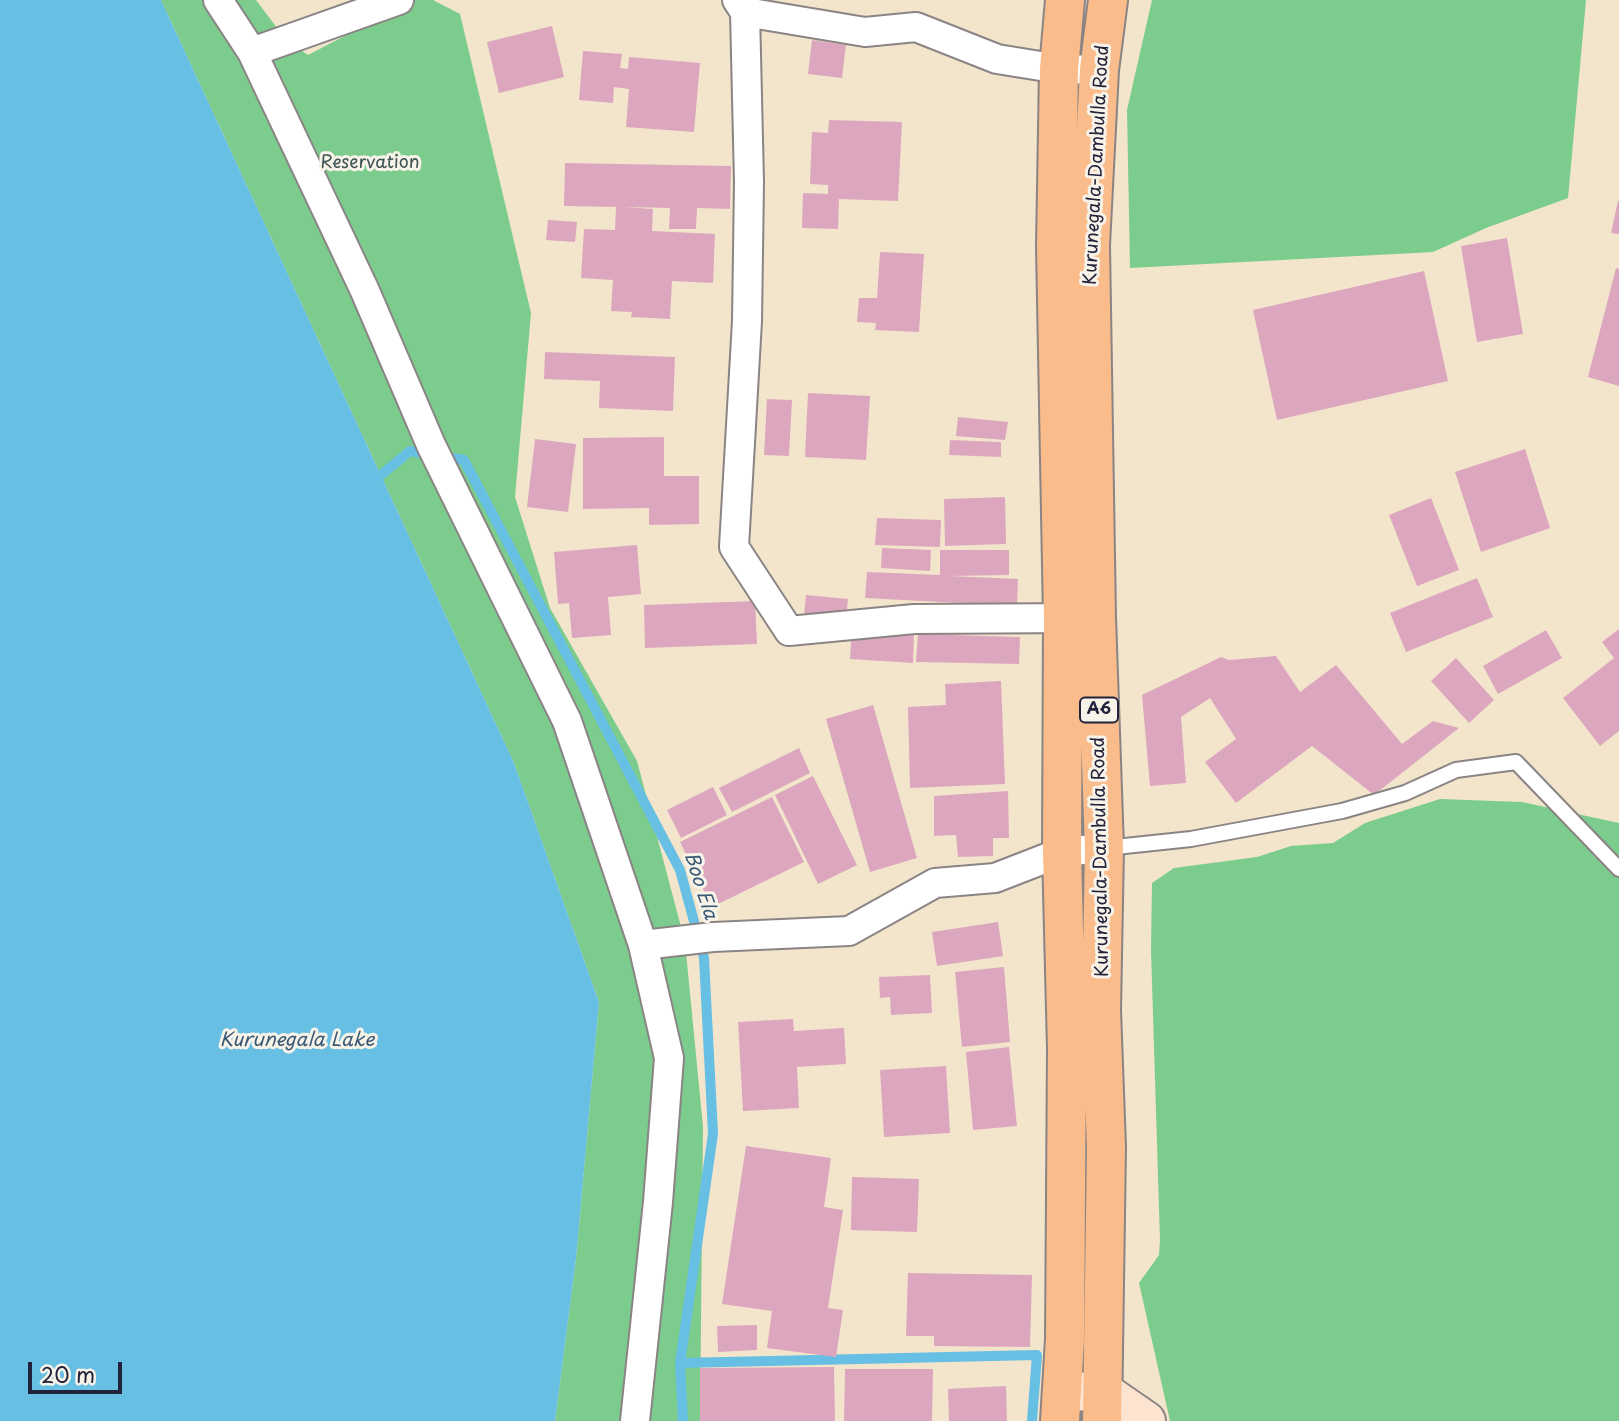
<!DOCTYPE html>
<html>
<head>
<meta charset="utf-8">
<style>
  body { margin:0 }
  #map { position:relative; width:1619px; height:1421px; overflow:hidden; background:#f3e5cc; font-family:"Playpen Sans",sans-serif }
  canvas { display:block }
  .scale { position:absolute; left:28px; top:1362px; width:94px; height:32px; box-sizing:border-box; border:4px solid #22223b; border-top:0; padding-left:9px; font-size:21px; line-height:24px; white-space:nowrap; color:#22223b; -webkit-text-stroke:5px #f7f3e8; paint-order:stroke }
</style>
</head>
<body>
<div id="map">
<canvas width="1619" height="1421"></canvas>
<div class="scale">20 m</div>
</div>
<script>
const ctx = document.querySelector('canvas').getContext('2d');
ctx.lineJoin = 'round';
function fill(path, color) {
  ctx.fillStyle = color;
  ctx.fill(path, 'evenodd');
}
function stroke(path, color, width, dash) {
  ctx.strokeStyle = color;
  ctx.lineWidth = width;
  ctx.lineCap = dash ? 'butt' : 'round';
  ctx.setLineDash(dash || []);
  ctx.stroke(path);
}
function label(font, color, halo, rows, align = 'center') {
  ctx.font = font + ' "Playpen Sans",sans-serif';
  ctx.lineWidth = 6;
  ctx.setLineDash([]);
  ctx.textBaseline = 'middle';
  ctx.strokeStyle = halo;
  ctx.fillStyle = color;
  for (const [text, x, y, turn = 0] of rows) {
    ctx.save();
    ctx.translate(x, y);
    ctx.rotate((+turn || 0) * Math.PI / 180);
    ctx.textAlign = isNaN(turn) ? turn : align;
    if (halo) ctx.strokeText(text, 0, 0);
    ctx.fillText(text, 0, 0);
    ctx.restore();
  }
}
const green = new Path2D(`
  M161,0H256L287,41L308,55L414,0H433L460,14L531,313L515,497L550,608L637,761L685,942L703,1127L700,1421H555L576,1259L599,1002L514,763Z
  M1152,0H1586L1568,198L1486,228L1433,252L1130,268L1127,110Z
  M1440,799L1522,802L1619,823V1421H1170L1139,1283L1159,1255L1160,1240L1151,951L1152,883L1174,868L1257,857L1291,846L1333,843L1365,823Z`);
const water = new Path2D(`
  M0,0H161L514,763L599,1002L576,1259L555,1421H0Z`);
const stream = new Path2D(`
  M381,475L410,451L464,460L680,870L704,958L713,1134L680,1363L683,1421
  M680,1363L1037,1355L1032,1421`);
const building = new Path2D(`
  M552,26L564,77L499,93L487,42Z
  M812,40L846,45L842,78L808,74Z
  M583,51L622,54L620,68L628,69L629,57L700,63L694,132L626,127L629,89L614,87L613,103L579,100Z
  M829,120L902,122L898,201L839,199L838,229L802,228L803,193L828,194V185L810,184L812,132L828,133Z
  M565,163L731,166L730,209L697,208L696,229H669L670,208L625,207L653,209L652,231L715,234L713,283L672,281L670,319L631,317L632,312L611,311L613,280L581,278L584,229L615,230L616,207L564,206Z
  M1618,201H1619V234L1611,233Z
  M548,220L577,222L575,242L546,240Z
  M1507,238L1523,334L1477,342L1461,246Z
  M880,252L924,254L919,332L875,330L876,323L857,322L859,298H877Z
  M1616,268L1619,269V386L1588,377Z
  M1424,271L1448,381L1277,420L1253,310Z
  M545,352L675,357L673,411L599,408L600,381L544,379Z
  M808,393L870,396L866,460L805,457Z
  M767,399L792,400L789,456L764,455Z
  M958,417L1008,422L1005,440L956,436Z
  M664,437V476H699V524L649,525V508L583,509V438Z
  M535,439L576,444L568,512L527,507Z
  M950,440L1001,442V457L949,455Z
  M1525,449L1550,528L1481,552L1455,472Z
  M1005,497L1006,544L945,546L944,499Z
  M1431,498L1459,570L1417,586L1389,515Z
  M877,518L941,520L940,547L875,545Z
  M637,545L641,594L608,597L611,635L572,638L569,603L558,604L554,552Z
  M882,548L931,550L930,571L881,568Z
  M940,550H1009V575L949,576L1018,579L1017,606L865,598L867,572L940,575Z
  M1477,578L1493,617L1406,652L1390,613Z
  M806,595L848,599L846,621L804,616Z
  M755,601L757,644L645,648L644,605Z
  M852,628L914,631L913,663L850,659Z
  M1619,629V731L1600,746L1563,698L1614,658L1602,642Z
  M1546,630L1562,658L1498,694L1483,666Z
  M918,634L1020,637L1019,664L916,662Z
  M1276,656L1300,692L1336,665L1402,744L1433,721L1459,728L1374,795L1312,746L1236,803L1205,762L1236,739L1210,698L1181,717L1186,783L1150,786L1142,695L1221,657L1229,660Z
  M1456,658L1494,700L1469,723L1431,681Z
  M1001,681L1005,784L910,788L908,707L946,705L945,684Z
  M873,705L917,858L870,872L826,719Z
  M799,748L810,773L732,812L719,788Z
  M813,776L857,865L818,884L775,795Z
  M713,787L727,815L681,838L667,810Z
  M1008,791L1009,838H993V856L958,857L956,835L934,836V796Z
  M772,797L804,862L712,907L680,842Z
  M998,922L1003,956L937,966L932,932Z
  M1004,967L1010,1042L962,1047L955,972Z
  M930,975L932,1013L891,1015L890,997L880,998L879,977Z
  M793,1019L794,1031L844,1028L846,1064L797,1067L799,1108L743,1111L738,1022Z
  M1009,1047L1017,1126L973,1130L966,1052Z
  M946,1066L950,1133L884,1137L880,1070Z
  M746,1146L831,1158L824,1207L843,1210L828,1308L843,1310L836,1357L767,1348L772,1311L722,1304Z
  M852,1177L919,1179L917,1232L851,1230Z
  M908,1273L1032,1275L1030,1347L934,1346V1336H906Z
  M757,1325V1350L718,1352L717,1326Z
  M834,1367L835,1421H700V1368Z
  M845,1369H933L932,1421H844Z
  M1006,1386L1007,1421H949L948,1389Z`);
const lane = new Path2D(`
  M1106,848L1191,839L1342,811L1405,793L1456,770L1516,762L1619,869`);
const street = new Path2D(`
  M218,0L252,52L365,291L431,445L567,721L643,945L669,1058L658,1202L635,1421
  M737,0L745,12L865,32L916,27L997,59L1059,69L1099,70
  M745,12L749,182L747,321L734,547L789,631L914,619L1080,618
  M252,52L399,0
  M643,945L713,937L849,931L935,883L995,878L1062,852L1104,848`);
const secondary = new Path2D(`
  M1063,1391L1104,1392L1146,1421`);
const highway = new Path2D(`
  M1060,1421L1065,1339L1067,1049L1062,852L1063,619L1056,247L1059,69L1065,0
  M1102,1421L1106,1147L1101,1010L1104,848L1096,617L1090,245L1099,70L1108,0`);
const shields = [
  [1099,710,38]
];
const shieldNames = [
  ["A6",1099,710]
];
const parkNames = [
  ["Reservation",370,163]
];
const streetNames = [
  ["Kurunegala-Dambulla Road",1097,165,-87],
  ["Kurunegala-Dambulla Road",1101,857,-91]
];
const waterNames = [
  ["Boo Ela",700,886,72],
  ["Kurunegala Lake",297,1041]
];
fill(green, '#7ccc8e');
fill(water, '#67bfe4');
stroke(stream, '#67bfe4', 10);
fill(building, '#dca7be');
stroke(lane, '#8a8484', 18);
stroke(street, '#8a8484', 32);
stroke(secondary, '#8a8484', 42);
stroke(highway, '#8a8484', 42);
stroke(lane, '#fff', 14);
stroke(street, '#fff', 28);
stroke(secondary, '#fde4d0', 38);
stroke(highway, '#f9bc8a', 38);
for (const [x, y, w] of shields) {
  const box = new Path2D();
  box.roundRect(x - w / 2, y - 12.5, w, 25, 5);
  ctx.fillStyle = '#f7f3e8';
  ctx.fill(box);
  stroke(box, '#22223b', 2);
}
label('bold 16px', '#22223b', null, shieldNames);
label('18px', '#3d5554', '#f7f3e8', parkNames);
label('18px', '#22223b', '#f7f3e8', streetNames);
label('italic 19px', '#3a5976', '#f7f3e8', waterNames);
</script>
</body>
</html>
